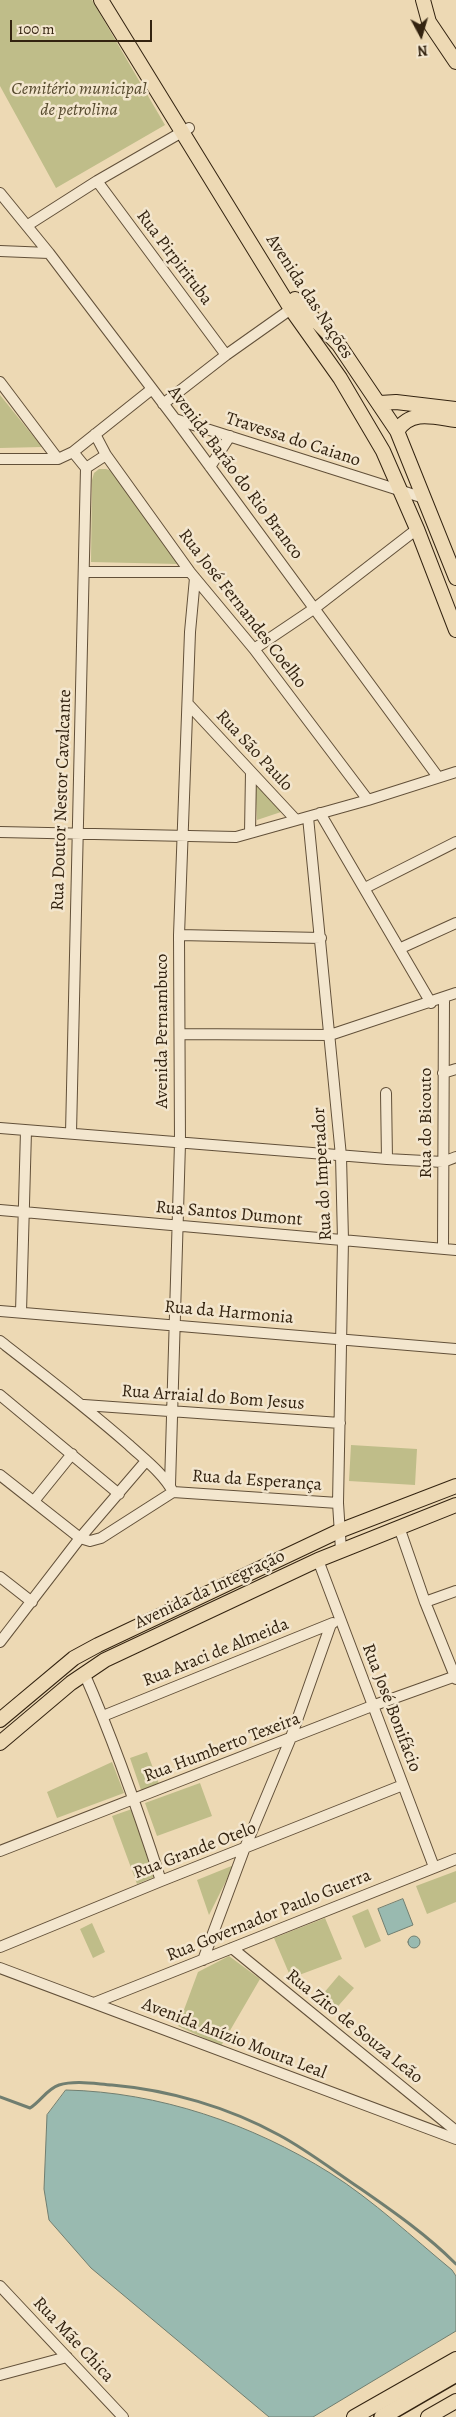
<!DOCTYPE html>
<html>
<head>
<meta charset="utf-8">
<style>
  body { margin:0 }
  #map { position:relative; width:456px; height:2417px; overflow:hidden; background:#edd9b4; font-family:Alegreya,serif }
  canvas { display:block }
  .north { position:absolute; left:396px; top:10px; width:50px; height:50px; -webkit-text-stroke:4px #f3e6ce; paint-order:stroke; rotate:174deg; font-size:14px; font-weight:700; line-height:20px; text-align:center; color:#332310 }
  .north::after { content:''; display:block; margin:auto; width:18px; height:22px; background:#332310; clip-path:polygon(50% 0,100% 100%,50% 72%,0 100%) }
  .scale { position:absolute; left:10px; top:20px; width:142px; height:22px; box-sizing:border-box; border:2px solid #332310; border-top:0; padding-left:6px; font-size:15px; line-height:18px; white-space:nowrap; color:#332310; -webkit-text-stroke:4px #f3e6ce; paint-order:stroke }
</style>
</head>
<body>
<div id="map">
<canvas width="456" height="2417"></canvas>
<div class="north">N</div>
<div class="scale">100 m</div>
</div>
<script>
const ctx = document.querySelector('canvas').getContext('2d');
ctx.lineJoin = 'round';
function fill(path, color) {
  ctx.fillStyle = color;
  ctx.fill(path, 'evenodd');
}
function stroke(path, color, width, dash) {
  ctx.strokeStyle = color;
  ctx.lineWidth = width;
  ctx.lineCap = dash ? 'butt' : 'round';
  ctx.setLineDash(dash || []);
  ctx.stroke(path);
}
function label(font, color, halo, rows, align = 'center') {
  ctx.font = font + ' Alegreya,serif';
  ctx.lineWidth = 5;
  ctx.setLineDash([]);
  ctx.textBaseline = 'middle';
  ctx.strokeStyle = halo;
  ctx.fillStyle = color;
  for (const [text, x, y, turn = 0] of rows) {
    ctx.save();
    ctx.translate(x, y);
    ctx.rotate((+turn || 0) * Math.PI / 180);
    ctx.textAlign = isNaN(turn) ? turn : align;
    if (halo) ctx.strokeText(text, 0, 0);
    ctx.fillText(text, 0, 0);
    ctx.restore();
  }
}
const green = new Path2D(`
  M0,0H92L165,125L56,188L0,86Z
  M0,395L42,447L0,448Z
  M99,469H106L112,471L178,564L91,562L92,480L94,473Z
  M255,776L284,811L257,820Z
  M351,1445L417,1449L415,1485L349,1481Z
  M147,1752L159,1784L141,1790L130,1758Z
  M112,1762L124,1793L57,1818L47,1792Z
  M200,1783L212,1816L157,1836L145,1803Z
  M132,1809L157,1876L137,1884L112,1816Z
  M234,1865L209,1915L197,1880Z
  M456,1871V1902L427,1914L416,1886Z
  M368,1909L381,1941L365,1948L352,1916Z
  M325,1918L342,1959L291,1978L274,1938Z
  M92,1923L105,1952L93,1958L80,1929Z
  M229,1956L260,1979L221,2046L178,2026L198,1972Z
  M339,1975L354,1988L332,2013L317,2001Z`);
const water = new Path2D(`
  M403,1899L413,1925L388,1935L378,1909Z
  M408 1942a6 6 0 1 1 12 0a6 6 0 1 1-12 0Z
  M66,2090C159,2092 252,2124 330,2173C374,2201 412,2237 452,2270L456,2276V2331L313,2417H269L91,2268L49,2220L44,2189L47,2115Z`);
const stream = new Path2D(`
  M0,2097L30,2108C41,2101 47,2089 59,2085C76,2080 96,2084 112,2085C169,2090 228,2107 279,2135C307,2150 334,2171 361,2189C394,2212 427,2235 456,2264`);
const minor = new Path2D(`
  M97,181L226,355
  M0,193L49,253L175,419L438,777
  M28,225L97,181L189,128
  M0,251L49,253
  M0,382L58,459
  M163,404L226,355L291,309
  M175,419L424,498
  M95,434L106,455L190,572L254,649L368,800
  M73,452L152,389
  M0,459H58L73,452L86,468L106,455
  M210,467L230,436
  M84,572H190
  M254,649L315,608L417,529
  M189,705L296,820
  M320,813L431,1003
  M308,817L341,1156L343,1240L338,1503L341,1550
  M0,832L236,837L368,800L456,772
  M250,833L251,772
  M365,888L456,842
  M179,935L321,938
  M401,948L456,923
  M180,1034L330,1035L456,993
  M443,1073L456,1069
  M386,1093L387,1159
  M0,1128L387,1159L443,1162L456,1157
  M71,1133L86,468
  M0,1210L456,1250
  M443,1248L444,998
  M0,1311L456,1349
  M21,1312L26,1131
  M0,1341C44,1375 87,1408 129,1445C144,1459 164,1474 173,1492
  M0,1395L119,1494
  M84,1405L340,1423
  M0,1475L80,1538L90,1541L101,1538L173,1492
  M170,1485L180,1143L179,935L190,632L195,578
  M173,1492L338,1503
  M34,1501L72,1454
  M399,1527L425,1602L456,1679
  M318,1560L434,1867
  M0,1577L32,1602
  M425,1602L456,1591
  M0,1642L80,1538L146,1461
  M84,1673C114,1741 138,1810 161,1881
  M103,1716L333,1623
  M0,1851L372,1706L456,1676
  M0,1947L161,1881L403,1785
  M232,1948L456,2131
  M203,1960L244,1850L290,1740L331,1624
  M0,1968L456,2139
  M94,2003L456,1859
  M0,2286L123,2417
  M0,2375L67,2357`);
const major = new Path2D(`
  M101,0L291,309L340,378L383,451L417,529L456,630
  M423,0L429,22L456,62
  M295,299L339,345L397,431L456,578
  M380,403L396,402L456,409
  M397,431C411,409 434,417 456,420
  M0,1720L74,1658L98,1645L339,1531L456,1486
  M0,1743L71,1683L105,1660L318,1560L456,1505
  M354,2417L456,2359
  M428,2417L456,2401`);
const highway = new Path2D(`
  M382,2417L456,2374`);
const parkNames = [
  ["Cemitério municipal",79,90],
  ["de petrolina",79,111]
];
const streetNames = [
  ["Rua Pirpirituba",174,258,53],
  ["Avenida das Nações",309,297,57],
  ["Travessa do Caiano",293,440,18],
  ["Avenida Barão do Rio Branco",235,473,53],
  ["Rua José Fernandes Coelho",242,609,52],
  ["Rua São Paulo",254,751,47],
  ["Rua Doutor Nestor Cavalcante",62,800,-88],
  ["Avenida Pernambuco",163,1031,-90],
  ["Rua do Bicouto",427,1123,-90],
  ["Rua do Imperador",323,1174,-93],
  ["Rua Santos Dumont",229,1214,5],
  ["Rua da Harmonia",229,1313,5],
  ["Rua Arraial do Bom Jesus",213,1398,4],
  ["Rua da Esperança",257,1481,4],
  ["Avenida da Integração",210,1590,-25],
  ["Rua Araci de Almeida",216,1653,-22],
  ["Rua José Bonifácio",391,1708,69],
  ["Rua Humberto Texeira",222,1748,-21],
  ["Rua Grande Otelo",195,1851,-21],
  ["Rua Governador Paulo Guerra",269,1916,-22],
  ["Rua Zito de Souza Leão",354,2027,39],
  ["Avenida Anízio Moura Leal",234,2039,21],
  ["Rua Mãe Chica",73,2340,47]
];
fill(green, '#bfbd89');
fill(water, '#99bab0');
stroke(water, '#707e70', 1);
stroke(stream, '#707e70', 3);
stroke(minor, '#625039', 12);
stroke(major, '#332310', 16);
stroke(highway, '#332310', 18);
stroke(minor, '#f3e6ce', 10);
stroke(major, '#edd9b4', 14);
stroke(highway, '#edd9b4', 15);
label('italic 18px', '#564a2e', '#f3e6ce', parkNames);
label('18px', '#332310', '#f3e6ce', streetNames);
</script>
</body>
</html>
